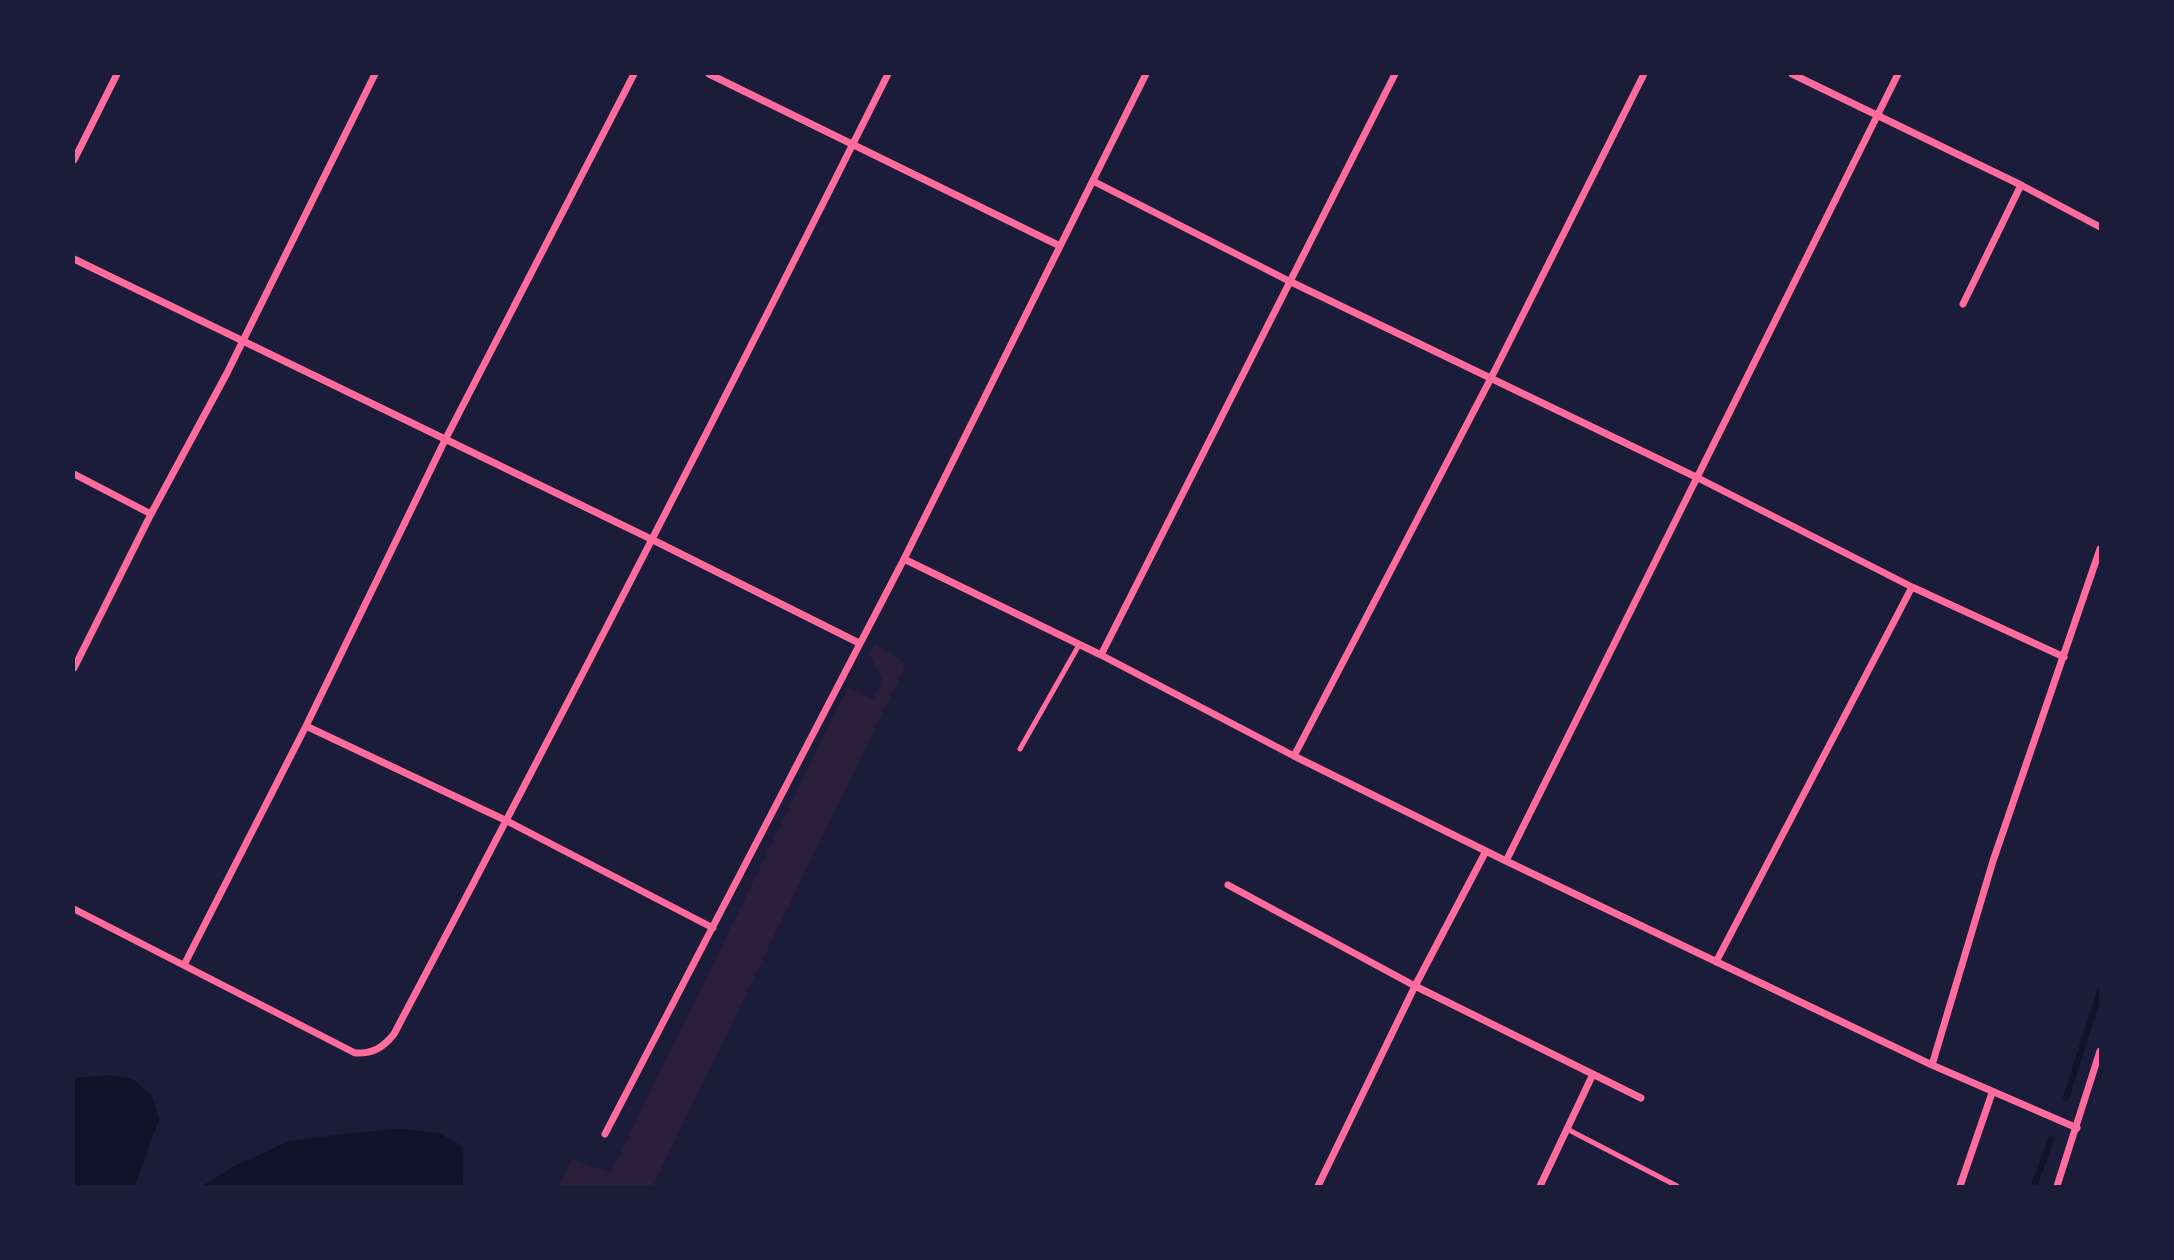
<!DOCTYPE html>
<html>
<head>
<meta charset="utf-8">
<style>
  body { margin:0 }
  #map { position:relative; width:2174px; height:1260px; overflow:hidden; background:#1b1b3a; font-family:"Archivo Narrow",sans-serif }
  canvas { display:block }
  .frame { position:absolute; inset:0; border:75px solid #1b1b3a; pointer-events:none }
</style>
</head>
<body>
<div id="map">
<canvas width="2174" height="1260"></canvas>
<div class="frame"></div>
</div>
<script>
const ctx = document.querySelector('canvas').getContext('2d');
ctx.lineJoin = 'round';
function fill(path, color) {
  ctx.fillStyle = color;
  ctx.fill(path, 'evenodd');
}
function stroke(path, color, width, dash) {
  ctx.strokeStyle = color;
  ctx.lineWidth = width;
  ctx.lineCap = dash ? 'butt' : 'round';
  ctx.setLineDash(dash || []);
  ctx.stroke(path);
}
const green = new Path2D(`
  M876,644L906,664L653,1186H559L572,1159L611,1173L848,687L873,699L882,680L869,654Z`);
const water = new Path2D(`
  M108,1075L133,1079L152,1096L159,1119L135,1186H74V1083L77,1078Z
  M400,1129L439,1133L462,1146L463,1186H202L235,1166L289,1141L352,1133Z`);
const stream = new Path2D(`
  M2066,1098L2100,991
  M2034,1186L2051,1139`);
const service = new Path2D(`
  M1020,749L1079,645
  M1567,1129L1677,1186`);
const minor = new Path2D(`
  M709,74L1060,246
  M1792,74L2021,185L2100,227
  M74,160L117,74
  M1093,181L1289,281L1698,478L1912,587L2064,657
  M74,259L653,540L859,643
  M1963,304L2021,185
  M74,474L151,514
  M904,559L1101,655L1294,756L1506,861L1932,1065L2077,1128
  M1101,655L1395,74
  M74,668L151,514L227,373L375,74
  M306,726L507,821L713,928
  M1294,756L1491,378L1644,74
  M1506,861L1898,74
  M1228,885L1415,986L1641,1098
  M74,909L355,1053C372,1054 383,1048 394,1034C562,716 727,396 888,74
  M1716,962L1912,587
  M184,965L306,726L445,440L634,74
  M1932,1065L1993,861L2100,549
  M605,1134L904,559L1146,74
  M1318,1186L1415,986L1486,851
  M1540,1186L1593,1074
  M1960,1186L1992,1093
  M2057,1186L2100,1051`);
fill(green, '#2a1e3b');
fill(water, '#12122b');
stroke(stream, '#12122b', 6);
stroke(service, '#ff6b9d', 5);
stroke(minor, '#ff6b9d', 7);
</script>
</body>
</html>
